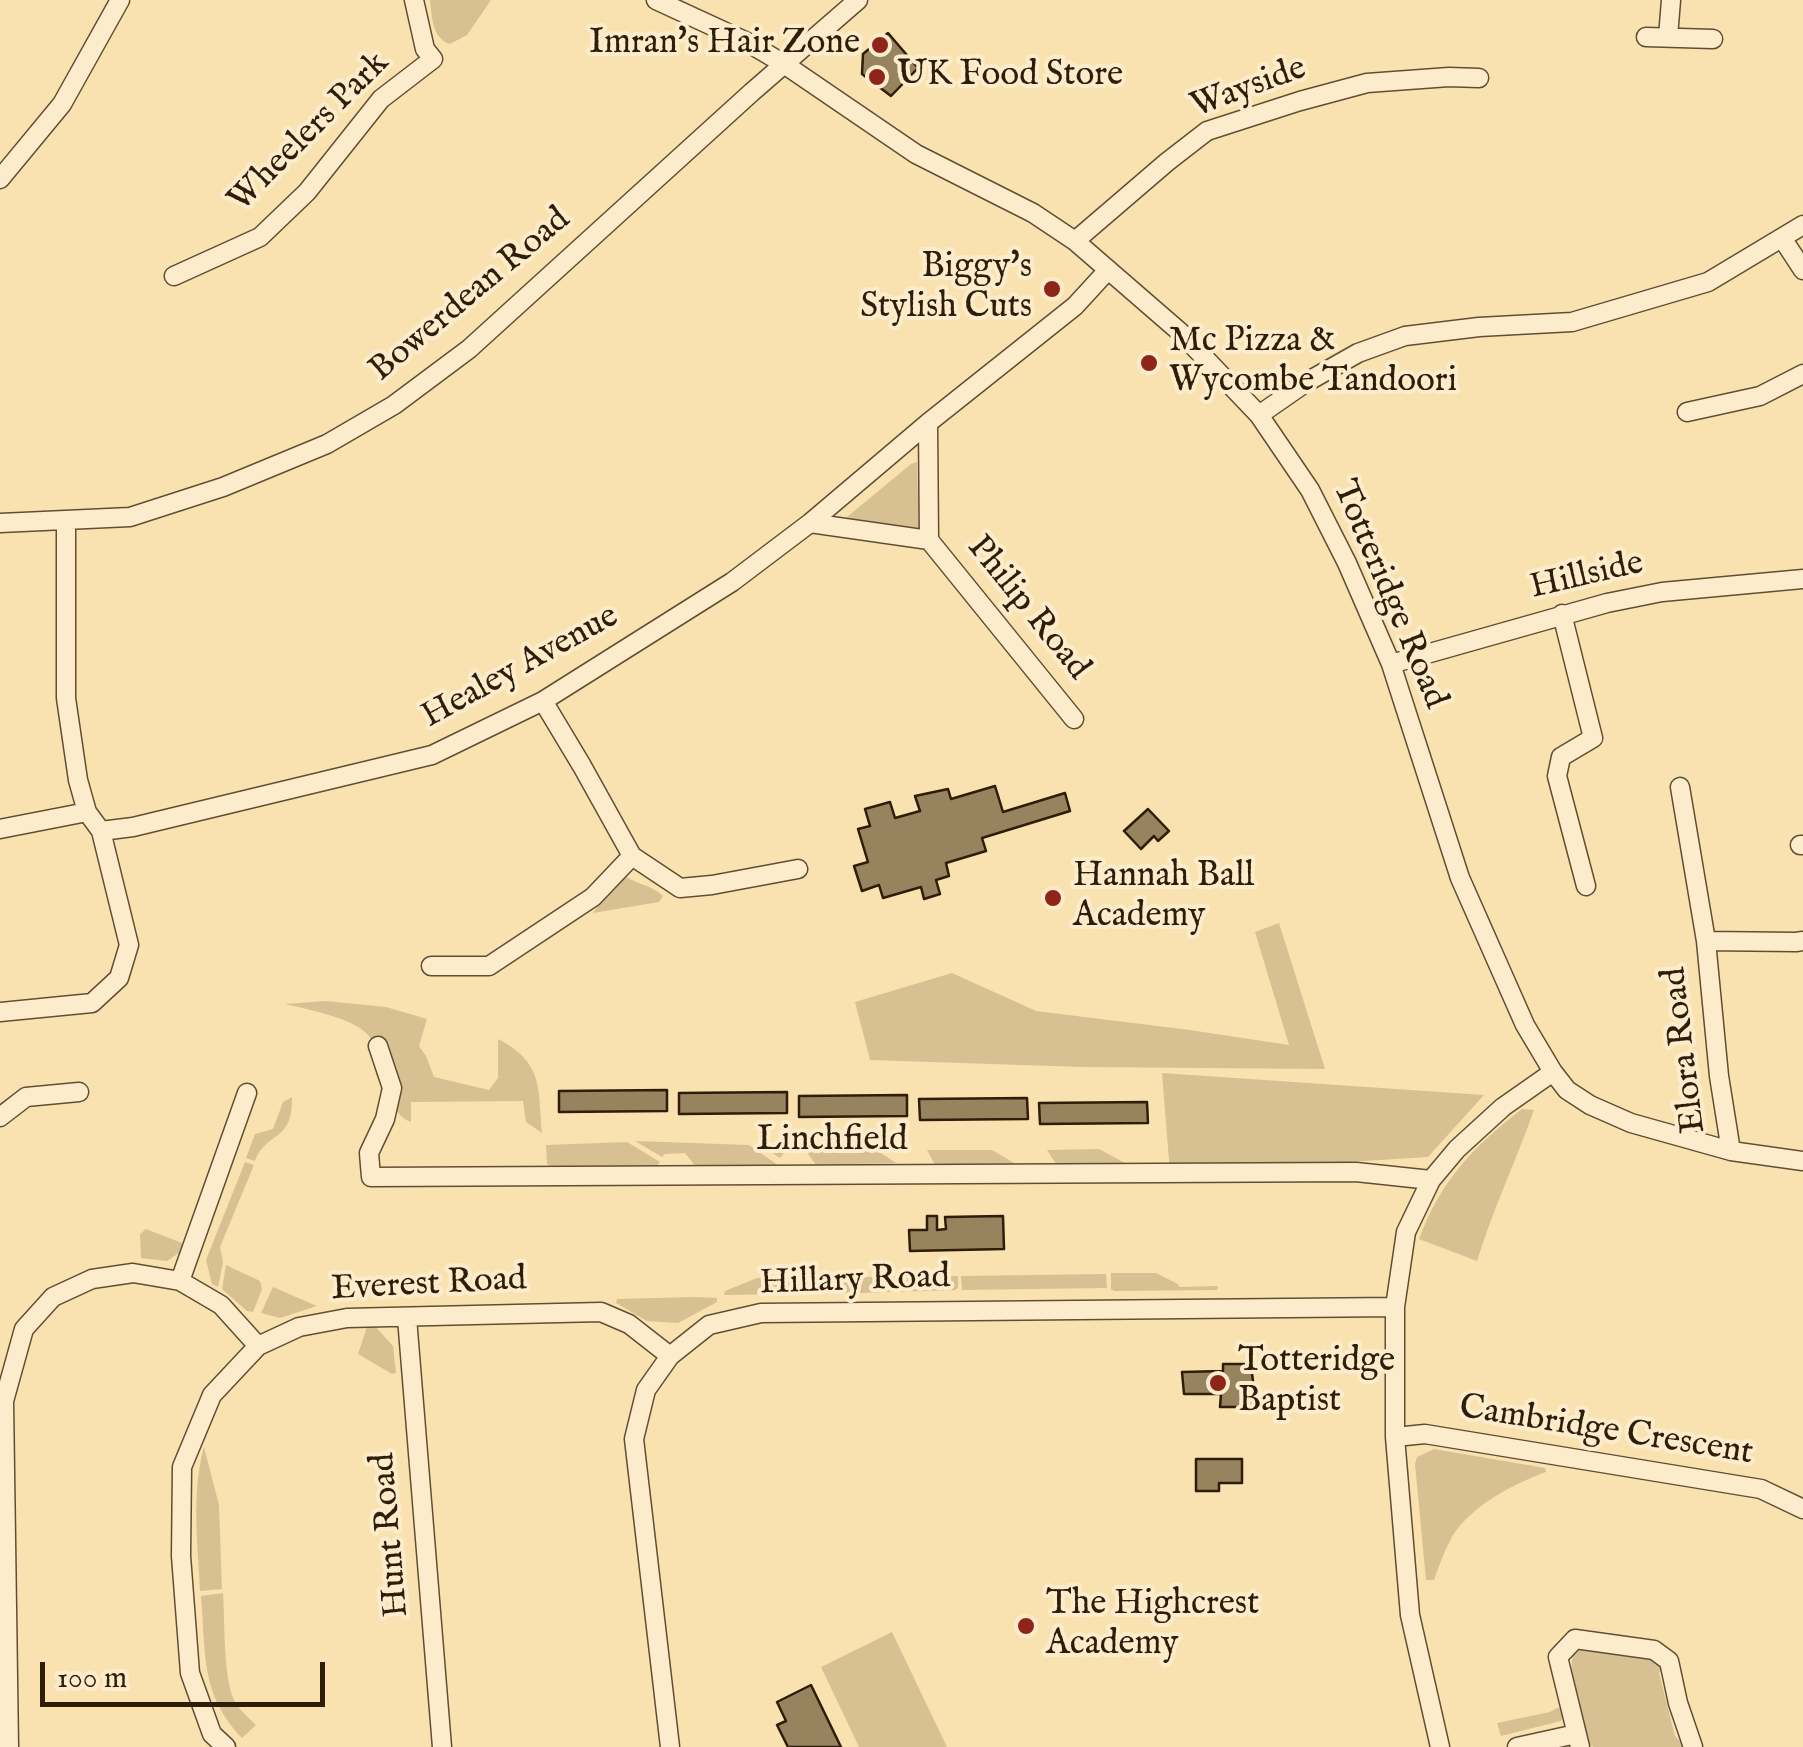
<!DOCTYPE html>
<html>
<head>
<meta charset="utf-8">
<style>
  body { margin:0 }
  #map { position:relative; width:1803px; height:1747px; overflow:hidden; background:#fae2b0; font-family:"IM FELL English",serif }
  canvas { display:block }
  .scale { position:absolute; left:40px; top:1662px; width:285px; height:45px; box-sizing:border-box; border:5px solid #2e1d08; border-top:0; padding-left:12px; font-size:30px; line-height:35px; white-space:nowrap; color:#2e1d08; -webkit-text-stroke:8px #fceccc; paint-order:stroke }
</style>
</head>
<body>
<div id="map">
<canvas width="1803" height="1747"></canvas>
<div class="scale">100 m</div>
</div>
<script>
const ctx = document.querySelector('canvas').getContext('2d');
ctx.lineJoin = 'round';
function fill(path, color) {
  ctx.fillStyle = color;
  ctx.fill(path, 'evenodd');
}
function stroke(path, color, width, dash) {
  ctx.strokeStyle = color;
  ctx.lineWidth = width;
  ctx.lineCap = dash ? 'butt' : 'round';
  ctx.setLineDash(dash || []);
  ctx.stroke(path);
}
function label(font, color, halo, rows, align = 'center') {
  ctx.font = font + ' "IM FELL English",serif';
  ctx.lineWidth = 8;
  ctx.setLineDash([]);
  ctx.textBaseline = 'middle';
  ctx.strokeStyle = halo;
  ctx.fillStyle = color;
  for (const [text, x, y, turn = 0] of rows) {
    ctx.save();
    ctx.translate(x, y);
    ctx.rotate((+turn || 0) * Math.PI / 180);
    ctx.textAlign = isNaN(turn) ? turn : align;
    if (halo) ctx.strokeText(text, 0, 0);
    ctx.fillText(text, 0, 0);
    ctx.restore();
  }
}
const green = new Path2D(`
  M430,0H491L467,35L450,44C432,38 432,18 430,0Z
  M917,462L919,529L909,531L883,524L851,521L847,517L911,464Z
  M621,873C633,884 651,884 663,896L659,902L593,913Z
  M1279,923L1325,1069L1082,1067L870,1060L855,1002L952,973L1036,1011L1190,1030L1289,1045L1255,932Z
  M326,1001L386,1007L427,1019L419,1046L426,1056L434,1077L489,1090L498,1078V1039C544,1063 538,1088 542,1133L526,1122L523,1101L411,1102V1122C388,1114 393,1088 387,1068C383,1057 374,1042 367,1034C353,1018 306,1009 285,1004Z
  M1162,1073L1484,1095L1428,1157L1170,1173Z
  M292,1097C293,1143 267,1130 255,1161L246,1158L255,1134L273,1129L283,1102Z
  M1522,1109L1534,1110C1516,1161 1493,1209 1477,1261L1419,1239C1441,1180 1473,1147 1522,1109Z
  M635,1141L749,1145L778,1165L697,1168L685,1153L665,1154L662,1157Z
  M627,1142L660,1162L655,1168L556,1169L547,1164L546,1145Z
  M758,1144L869,1145L896,1163L816,1165L806,1151H786L780,1158Z
  M1099,1149L1125,1163L1056,1164L1047,1150Z
  M927,1150H992L1016,1164L935,1165Z
  M245,1162L254,1165L220,1247L223,1262L218,1287L212,1284L206,1260Z
  M146,1229L182,1243V1251L167,1261L141,1258L140,1234Z
  M226,1265L260,1281L262,1289L253,1312L247,1311L222,1289Z
  M1111,1273H1156L1178,1284L1179,1287L1218,1286L1217,1290L1114,1291L1111,1289Z
  M1106,1274L1107,1288L962,1290L961,1276Z
  M958,1276V1288L955,1290L860,1293L859,1277Z
  M856,1277L854,1293L724,1295L725,1291L757,1278Z
  M273,1287L317,1306L280,1318L261,1313Z
  M694,1297L717,1298V1302L678,1323L647,1321L616,1303L617,1299Z
  M374,1325L393,1346L396,1373L392,1374L358,1354L367,1327Z
  M204,1447L219,1505L222,1589L200,1591C198,1543 191,1494 204,1447Z
  M1434,1449L1545,1468L1546,1472C1513,1484 1473,1505 1453,1535C1445,1549 1439,1566 1434,1580H1426L1415,1464L1417,1457Z
  M223,1593C225,1621 223,1676 234,1700C239,1710 248,1717 256,1725L242,1738C200,1694 206,1653 201,1596Z
  M892,1632L947,1747H859L821,1667Z
  M1587,1645L1646,1650L1664,1665L1659,1673L1675,1736L1686,1747H1594L1586,1742C1579,1714 1568,1682 1573,1654Z
  M1557,1708H1565L1561,1721L1501,1736L1497,1723L1550,1712Z`);
const building = new Path2D(`
  M888,33L918,68L891,96L862,74L863,54Z
  M995,786L1003,812L1065,793L1070,811L982,838L986,851L946,863L949,876L936,880L940,894L924,899L921,887L883,898L879,885L862,891L854,866L868,862L858,829L870,826L865,809L890,802L895,818L920,811L915,796L948,789L951,799Z
  M1148,809L1169,831L1158,841L1154,836L1141,849L1124,831Z
  M667,1090V1111L559,1112V1091Z
  M787,1092V1113L679,1114V1093Z
  M907,1095V1116L799,1117V1096Z
  M1027,1098L1028,1119L920,1120L919,1099Z
  M1147,1102L1148,1123L1040,1124L1039,1103Z
  M927,1216H937V1230L946,1229L945,1217L1003,1216L1004,1249L910,1251L909,1230H927Z
  M1223,1364H1244L1245,1372L1252,1373L1256,1407H1220L1221,1394H1184L1182,1372L1223,1371Z
  M1196,1459H1242V1483H1219V1491H1196Z
  M811,1685L841,1747H788L777,1725L786,1721L777,1702Z`);
const street = new Path2D(`
  M656,0L747,42L784,64L916,154L1033,213L1075,241L1180,332L1259,415L1310,490L1347,563L1391,664L1460,878L1525,1025L1553,1072L1567,1090L1590,1105L1631,1123L1731,1151L1803,1161
  M1646,37L1713,39
  M1668,37L1671,0
  M0,179L62,104L120,0
  M1782,238L1803,270
  M1075,241L1167,162L1207,131L1300,101L1367,83L1449,77L1479,78
  M174,276L260,237L307,192L381,99L433,59L425,49L414,0
  M1687,412L1760,396L1803,374
  M1259,415L1305,383L1358,353L1405,336L1479,327L1572,322L1708,282L1803,225
  M928,423L929,540
  M66,521V698L78,780L87,812L101,831L133,827L432,755L543,701L732,582L810,523L928,423L1075,306L1108,270
  M0,523L130,517L223,487L327,444L394,405L469,349L752,92L858,0
  M810,523L929,540L1074,719
  M1562,614L1593,738L1561,757L1557,776L1586,886
  M1391,664L1607,603L1662,592L1803,579
  M543,701L582,766L632,856L680,888L712,885L798,869
  M1680,787L1706,941L1719,1076L1731,1151
  M0,829L87,812
  M1800,845H1803
  M1706,941L1796,942L1803,941
  M431,966H489L593,897L632,856
  M0,1012L92,1003L119,978L129,945L101,831
  M378,1046L392,1088L385,1119L369,1153L371,1177L1356,1172L1431,1180
  M0,1117L26,1097L79,1092
  M180,1281L247,1093
  M407,1318L442,1747
  M1395,1437L1425,1434L1761,1489L1803,1509
  M9,1747L4,1401L24,1329L53,1297L92,1279L133,1273L180,1281L221,1305L258,1346
  M226,1747L212,1734L190,1673L181,1556L182,1467L212,1395L258,1346L299,1327L347,1318L601,1312L629,1324L670,1356
  M670,1747L634,1439L646,1390L670,1356L709,1325L761,1313L1395,1307
  M1440,1747L1410,1615L1395,1437V1307L1406,1232L1431,1180L1457,1149L1503,1107L1553,1072
  M1517,1747L1576,1734
  M1580,1747L1558,1657L1575,1639L1654,1650L1669,1661L1678,1703L1693,1747`);
const markers = [
  [880,45,10,"#8f2418"],
  [877,77,10,"#8f2418"],
  [1052,289,10,"#8f2418"],
  [1149,363,10,"#8f2418"],
  [1053,898,10,"#8f2418"],
  [1218,1383,10,"#8f2418"],
  [1026,1626,10,"#8f2418"]
];
const poiNames = [
  ["Imran's Hair Zone",860,45,"right"],
  ["UK Food Store",897,77],
  ["Biggy's",1032,269,"right"],
  ["Stylish Cuts",1032,309,"right"],
  ["Mc Pizza &",1169,343],
  ["Wycombe Tandoori",1169,383],
  ["Hannah Ball",1073,878],
  ["Academy",1073,918],
  ["Totteridge",1238,1363],
  ["Baptist",1238,1403],
  ["The Highcrest",1046,1606],
  ["Academy",1046,1646]
];
const streetNames = [
  ["Wayside",1249,89,-20],
  ["Wheelers Park",310,133,-45],
  ["Bowerdean Road",471,296,-40],
  ["Hillside",1587,577,-13],
  ["Totteridge Road",1388,595,67],
  ["Philip Road",1027,609,51],
  ["Healey Avenue",521,668,-29],
  ["Elora Road",1686,1050,-97],
  ["Linchfield",832,1142],
  ["Hillary Road",855,1282,-2],
  ["Everest Road",429,1286,-3],
  ["Cambridge Crescent",1606,1432,9],
  ["Hunt Road",392,1535,-95]
];
fill(green, '#d7c193');
fill(building, '#98835f');
stroke(building, '#2e1d08', 2.5);
stroke(street, '#614e32', 21);
stroke(street, '#fceccc', 18);
for (const [x, y, r, color] of markers) {
  const dot = new Path2D();
  dot.arc(x, y, r, 0, 2 * Math.PI);
  ctx.fillStyle = color;
  ctx.fill(dot);
  stroke(dot, '#fceccc', 4);
}
label('35px', '#2e1d08', '#fceccc', poiNames, 'left');
label('35px', '#2e1d08', '#fceccc', streetNames);
</script>
</body>
</html>
